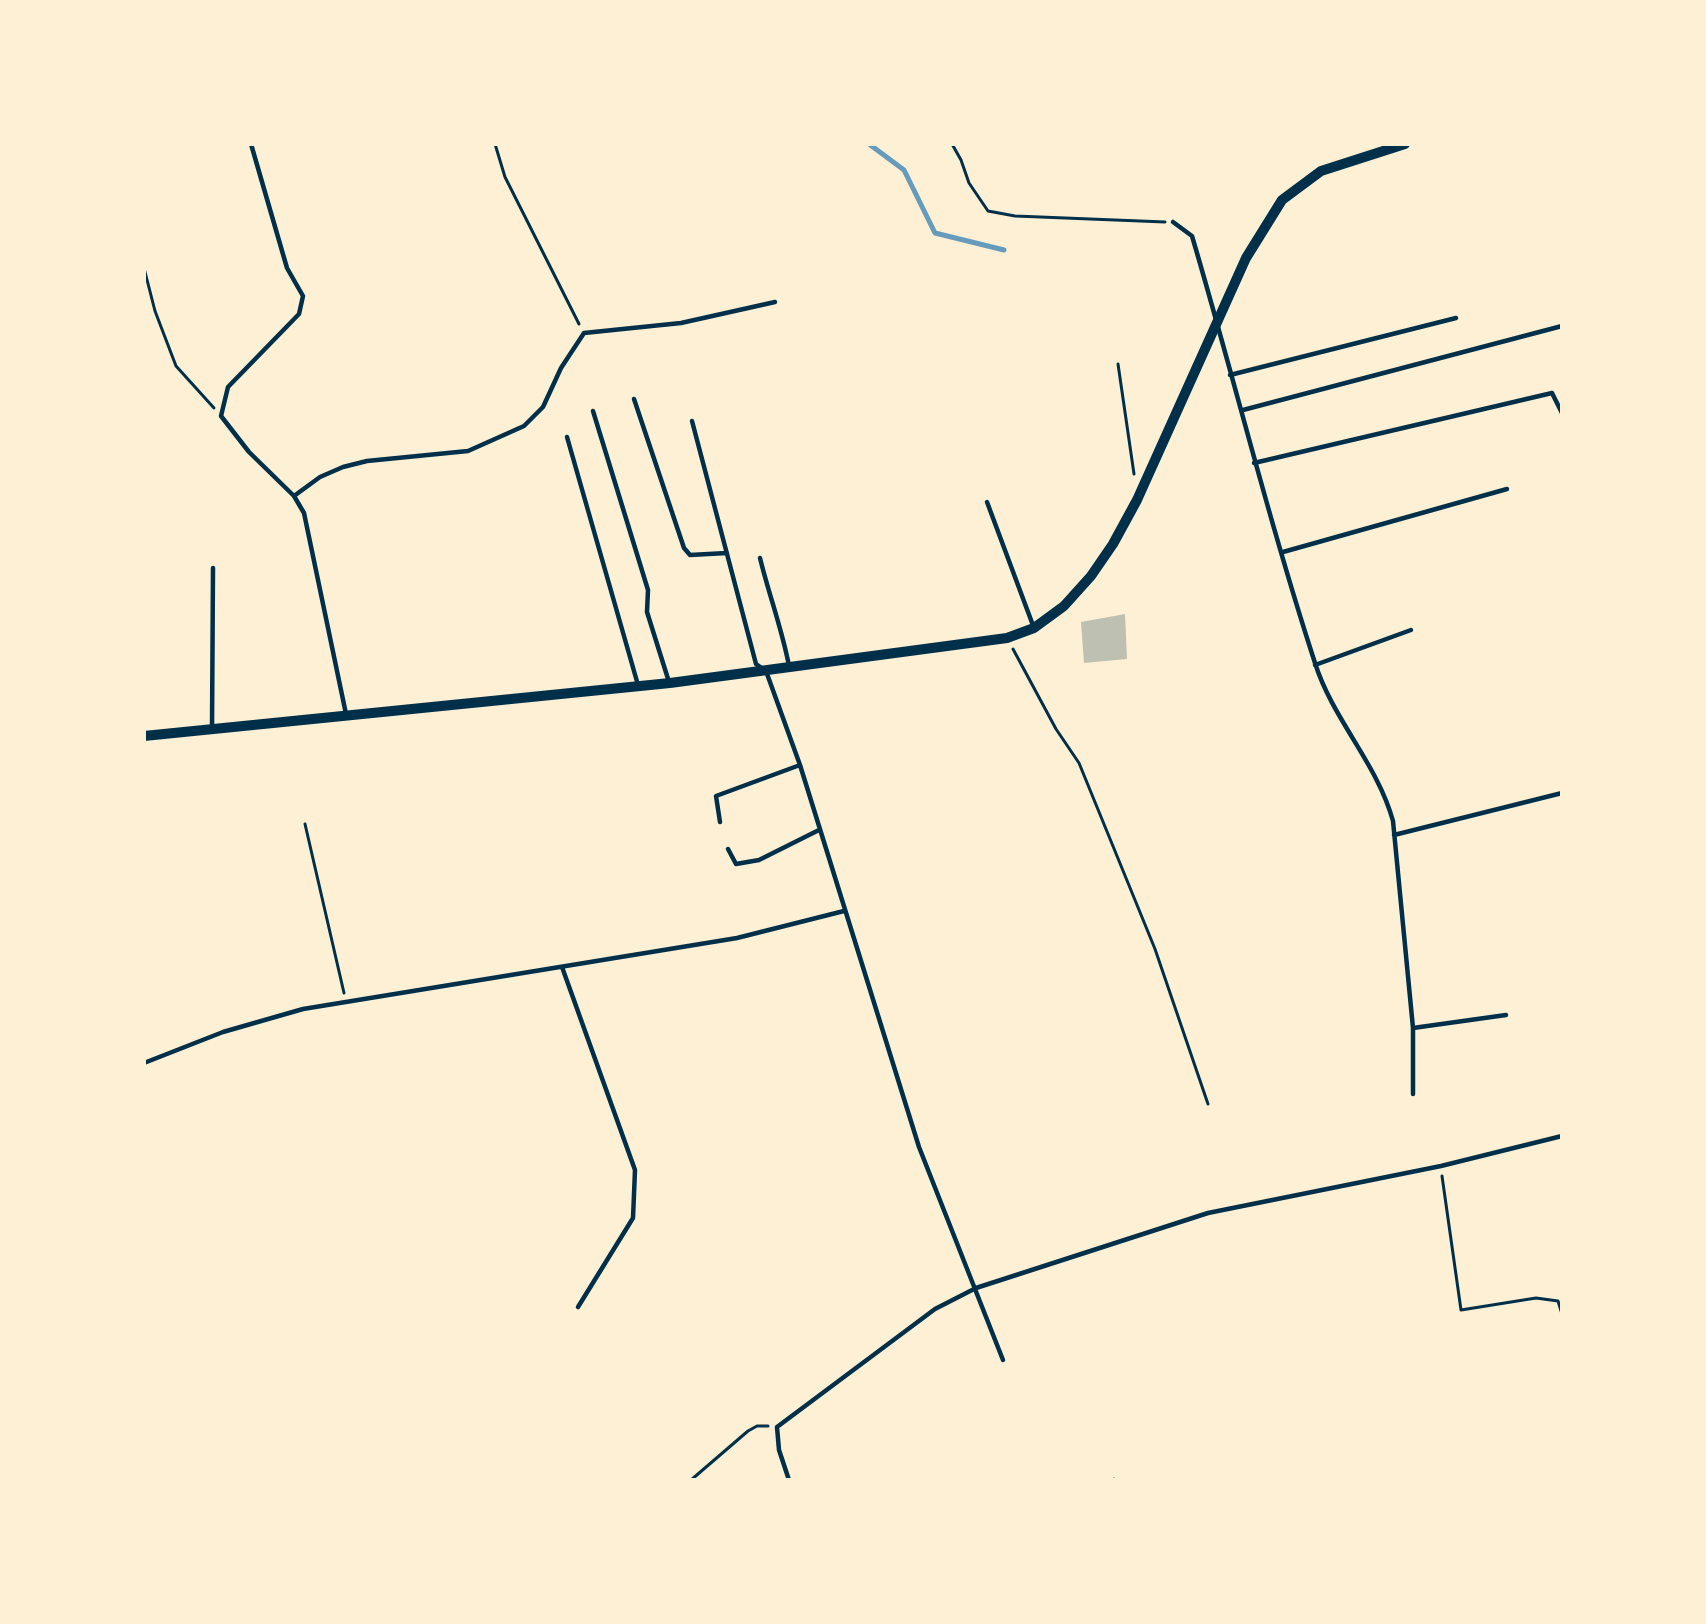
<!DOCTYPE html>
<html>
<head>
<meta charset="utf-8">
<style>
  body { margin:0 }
  #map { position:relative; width:1706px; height:1624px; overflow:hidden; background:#fdf0d5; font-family:"Varela Round",sans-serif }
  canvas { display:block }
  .frame { position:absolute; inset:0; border:146px solid #fdf0d5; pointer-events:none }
</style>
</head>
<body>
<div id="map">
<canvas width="1706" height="1624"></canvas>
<div class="frame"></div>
</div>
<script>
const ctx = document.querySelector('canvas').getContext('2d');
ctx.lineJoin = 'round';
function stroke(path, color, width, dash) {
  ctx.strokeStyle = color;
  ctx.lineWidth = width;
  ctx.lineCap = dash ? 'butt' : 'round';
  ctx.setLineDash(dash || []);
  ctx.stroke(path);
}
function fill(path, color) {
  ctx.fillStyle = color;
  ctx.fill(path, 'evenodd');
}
const stream = new Path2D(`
  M869,144L904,170L935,233L1004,250`);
const building = new Path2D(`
  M1125,614L1127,659L1084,663L1081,622Z`);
const path = new Path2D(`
  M495,144L505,177L579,324
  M952,144L961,160L969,183L988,211L1015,216L1165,222
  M144,268L155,311L176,366L214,408
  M1118,364L1134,474
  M1013,649L1056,729L1079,763L1155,949L1208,1104
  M305,824L344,993
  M1442,1176L1461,1310L1536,1298L1558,1301L1562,1314
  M691,1480L748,1431L757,1426H768
  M1113,1480L1114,1479`);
const service = new Path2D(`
  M251,144L287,268L303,296L299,314L228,387L221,416L249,452L294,496L304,513L346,714
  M1173,222L1192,236C1234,378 1269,522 1315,663C1333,720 1377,763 1393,821L1413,1028V1094
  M1230,375L1456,318
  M634,399L684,548L690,555L727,553
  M1243,410L1562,326
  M593,411L648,590L647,612L669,682
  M692,421L756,664L766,671L800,765L919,1147L1003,1360
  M567,437L638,685
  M1254,463L1552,393L1562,413
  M294,496L320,477L343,467L367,461L468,451L524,426L543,407L561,368L584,333L681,323L775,302
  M987,502L1034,628
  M1283,552L1507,489
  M760,558C769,595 782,629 789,666
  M1315,665L1411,630
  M212,729L213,568
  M720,822L716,796L800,765
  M1394,835L1562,793
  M728,849L736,864L759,860L819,830
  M562,967L635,1170L633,1218L578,1307
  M1413,1028L1506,1015
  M144,1063L223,1032L303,1009L737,938L844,911
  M789,1480L779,1450L777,1427L935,1309L976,1288L1208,1213L1441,1166L1562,1136`);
const tertiary = new Path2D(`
  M144,736L670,683L1007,638L1034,628L1064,606L1091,576L1113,544L1137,500L1246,258L1282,200L1321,171L1405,144`);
stroke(stream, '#669bbc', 5);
fill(building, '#bec0b2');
stroke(path, '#003049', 3);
stroke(service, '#003049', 4.5);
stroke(tertiary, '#003049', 10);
</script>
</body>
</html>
